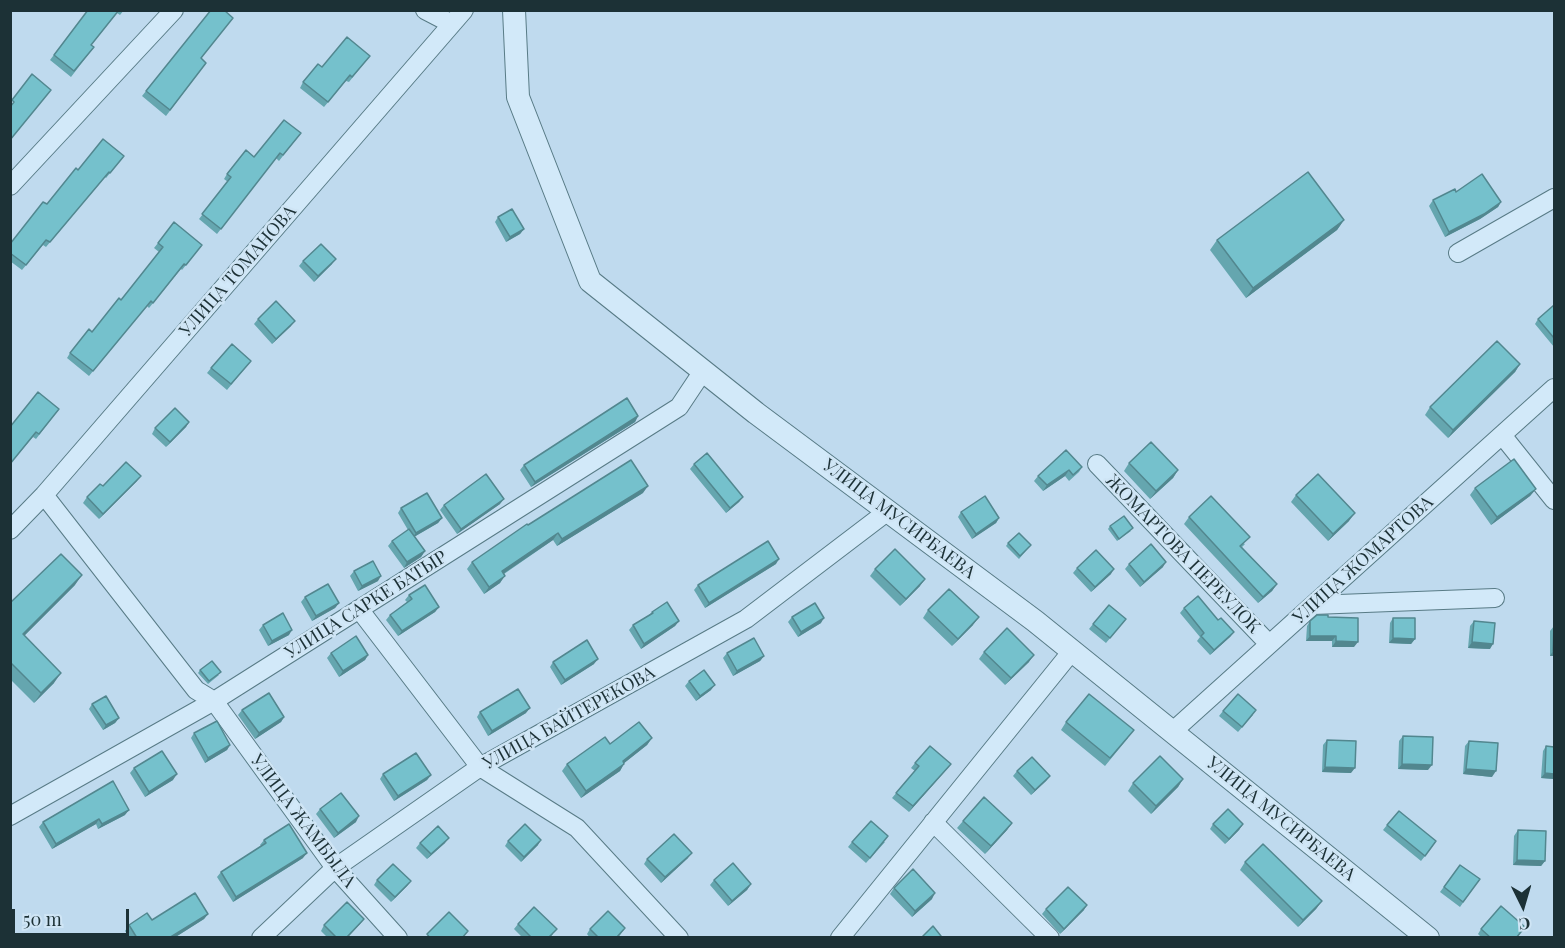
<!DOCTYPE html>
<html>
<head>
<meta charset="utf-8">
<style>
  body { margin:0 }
  #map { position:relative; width:1565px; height:948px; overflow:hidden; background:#bfdaee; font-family:"Playfair Display",serif }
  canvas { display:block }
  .frame { position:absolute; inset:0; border:12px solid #1c3136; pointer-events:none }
  .north { position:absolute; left:1493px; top:876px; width:60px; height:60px; -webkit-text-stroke:4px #cfe5f5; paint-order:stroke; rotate:175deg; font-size:16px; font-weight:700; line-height:24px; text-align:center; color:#1c3136 }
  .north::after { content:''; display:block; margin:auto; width:21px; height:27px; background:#1c3136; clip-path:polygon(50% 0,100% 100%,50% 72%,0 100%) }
  .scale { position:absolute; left:12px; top:909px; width:117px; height:27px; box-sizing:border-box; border:3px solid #1c3136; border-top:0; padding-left:8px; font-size:18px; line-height:21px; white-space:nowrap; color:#1c3136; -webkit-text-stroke:4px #cfe5f5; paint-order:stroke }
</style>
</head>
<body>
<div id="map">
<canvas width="1565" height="948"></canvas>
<div class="frame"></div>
<div class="north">С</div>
<div class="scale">50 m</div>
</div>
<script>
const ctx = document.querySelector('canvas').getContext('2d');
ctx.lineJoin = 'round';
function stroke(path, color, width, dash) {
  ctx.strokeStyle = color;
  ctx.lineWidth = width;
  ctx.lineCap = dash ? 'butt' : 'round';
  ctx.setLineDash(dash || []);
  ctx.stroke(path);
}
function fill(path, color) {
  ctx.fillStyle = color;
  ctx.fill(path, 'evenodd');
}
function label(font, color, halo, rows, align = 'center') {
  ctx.font = font + ' "Playfair Display",serif';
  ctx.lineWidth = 5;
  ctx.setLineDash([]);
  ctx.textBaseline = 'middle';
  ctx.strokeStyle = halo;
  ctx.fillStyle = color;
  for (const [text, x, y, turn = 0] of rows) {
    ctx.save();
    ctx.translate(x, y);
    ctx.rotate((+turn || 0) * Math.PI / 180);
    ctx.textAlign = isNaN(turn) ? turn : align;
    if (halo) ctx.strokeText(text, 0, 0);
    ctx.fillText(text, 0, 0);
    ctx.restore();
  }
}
const minor = new Path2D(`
  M425,10L452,24
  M10,186L174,10
  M1458,253L1554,198
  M1502,435L1554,500
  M1097,464L1269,644
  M44,495L196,690L214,701L335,868L398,938
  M10,530L44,495L464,10
  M1313,605L1495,598
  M359,609L480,767L577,828L679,938
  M1172,732L1554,388
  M10,816L214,701L679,407L703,371
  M933,822L1050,938
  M261,938L335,868L480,767L746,619L888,511
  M840,938L1072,651`);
const tertiary = new Path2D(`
  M514,10L518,97L590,281L756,413L1035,621L1428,938`);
const wall = new Path2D(`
  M88,10H124L120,15L117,13L91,45L94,47L71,77L50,60Z
  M370,56L349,82L346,81L324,107L300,88L303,82L322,67Z
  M201,58L206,63L166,116L142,96L146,91Z
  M297,138L279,161L276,158L217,234L199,219L228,182L224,179L227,174L254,157Z
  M120,161L106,178L105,177L46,247L43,245L22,270L10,261V244L78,170Z
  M1456,192L1501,202L1498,207L1480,219L1445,237L1429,206L1433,200Z
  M498,217L524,229L520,234L506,242L495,222Z
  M1344,220L1337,230L1246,298L1210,250L1217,240Z
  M158,243L198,250L182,270L181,269L149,308L147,306L89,376L67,358L70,353L92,332L121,300L159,252L154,248Z
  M303,261L332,264L314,282L299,266Z
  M1554,305V347L1535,324L1538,319Z
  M258,319L291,326L272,344L254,324Z
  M251,361L227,390L207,373L211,368Z
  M1520,364L1515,372L1448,438L1425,415L1430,407Z
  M59,409L36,439L33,437L10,464V427Z
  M638,416L635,422L531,487L520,470L524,465Z
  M189,422L186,427L166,447L152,434L155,428Z
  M1129,463L1178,470L1173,478L1150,499L1124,471Z
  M694,464L743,497L739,502L726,513L690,469Z
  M1082,467L1079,472L1069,481L1065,476L1043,491L1034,481L1038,476Z
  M137,481L99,519L83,503L87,497L103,486Z
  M1475,488L1536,489L1530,496L1491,525L1470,495Z
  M643,493L557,546L553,540L504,574L500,583L484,594L467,569L472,562L528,525Z
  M1296,495L1349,521L1328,541L1291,502Z
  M500,504L457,534L440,510L444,505Z
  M401,508L442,518L438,523L414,537L425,551L421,557L404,568L388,546L392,541L408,530L398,513Z
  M961,512L999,518L996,523L972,539L958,517Z
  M1189,517L1245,544L1242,547L1277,584L1272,591L1258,603L1184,524Z
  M1110,526L1131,531L1117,541L1108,529Z
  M1008,543L1031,545L1019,559L1006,546Z
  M776,564L705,608L694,590L698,585Z
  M1129,564L1163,567L1140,587L1125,569Z
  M1077,568L1111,574L1091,592L1073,573Z
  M875,569L920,586L900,606L870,576Z
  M354,571L378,581L358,591L350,576Z
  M75,585L24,636L54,683L34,703L10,679V603Z
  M409,595L439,607L435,612L398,636L386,620L390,615L407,602L405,600Z
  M305,597L339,603L335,608L312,621L301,602Z
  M1184,608L1218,620L1234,632L1230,637L1210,655L1197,641L1200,637L1180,613Z
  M928,610L973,625L952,646L923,618Z
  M652,612L679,621L675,626L641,649L629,630L633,625L649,615Z
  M792,617L821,623L798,637L788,622Z
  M1328,617L1354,647H1332V641H1306L1307,626L1310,621Z
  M1393,618L1415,639L1411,644L1389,643L1390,623Z
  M1126,619L1106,643L1089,629L1093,624Z
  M1474,621L1490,649L1468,648L1470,626Z
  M263,625L289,635L268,646L259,630Z
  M1554,626V656H1550V631Z
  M984,652L1029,662L1005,685L979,659Z
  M331,653L368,655L365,660L339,677L327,658Z
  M727,653L764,656L760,661L733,676L723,658Z
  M553,662L594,664L561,685L550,667Z
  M200,670L219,675L208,684L198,673Z
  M689,681L711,690L696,701L685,686Z
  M92,704L119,718L115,723L103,730L89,709Z
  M242,710L284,717L281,722L255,739L238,715Z
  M1223,711L1253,715L1238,732L1219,716Z
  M480,712L526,713L488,736L477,717Z
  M1066,722L1128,738L1105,766L1061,730Z
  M194,733L230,745L227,750L205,763L191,738Z
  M1403,736L1428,770L1398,769L1399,741Z
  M652,738L647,745L624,763L620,771L581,798L562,771L567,764L610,744Z
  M1327,740L1351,773L1322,772L1323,745Z
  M1469,741L1492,777L1463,774L1465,746Z
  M1546,746L1554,747V779L1541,778L1543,751Z
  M915,763L951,764L909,812L892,798L915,771L911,768Z
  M134,768L173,780L145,797L130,773Z
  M1017,771L1050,776L1046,781L1031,795L1013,776Z
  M383,774L431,775L427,780L394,801L380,779Z
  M1183,779L1178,787L1151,814L1128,791L1133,783Z
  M320,809L356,822L334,838L316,814Z
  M125,815L98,829L96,824L52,849L39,827L43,822Z
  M963,821L1012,823L1007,830L985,854L957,828Z
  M1213,824H1243L1239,830L1225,844L1210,829Z
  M1387,825L1433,846L1421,861L1383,830Z
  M1518,830L1545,861L1541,866L1513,865L1514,836Z
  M264,840L303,858L233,902L217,877L221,872L261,846L260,845Z
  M508,841L538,845L521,862L505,846Z
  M852,842H885L866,863L848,847Z
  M420,843H445L427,859L416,848Z
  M688,858L661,883L644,864L647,859Z
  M1245,862L1322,901L1316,909L1298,927L1240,870Z
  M1460,865L1480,879L1460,907L1440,892Z
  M377,880L411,881L407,886L391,902L374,885Z
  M714,880L751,884L747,890L728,906L710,885Z
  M894,888L932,899L912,917L890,894Z
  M1046,909L1084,910L1060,934L1042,914Z
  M208,914L204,919L174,938H130L125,931L129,925L152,920Z
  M364,919L360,924L347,938H328L321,931L324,925Z
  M518,924L553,934L550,938H523L514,929Z
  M625,928L618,938H590L587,934L590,929Z
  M1481,929L1521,932L1517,938H1482L1478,934Z`);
const shadedWall = new Path2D(`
  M1501,202L1498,207L1480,219L1445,237L1449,232Z
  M1344,220L1337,230L1246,298L1253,288Z
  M524,229L520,234L506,242L510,237Z
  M336,259L332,264L314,282L318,276Z
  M295,321L291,326L272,344L276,339Z
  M1520,364L1515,372L1448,438L1453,430Z
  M638,416L635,422L531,487L535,482Z
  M189,422L186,427L166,447L170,442Z
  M1069,470L1065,476L1043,491L1047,485Z
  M1178,470L1173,478L1150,499L1156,491Z
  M141,476L137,481L99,519L103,514Z
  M648,486L643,493L557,546L562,539Z
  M1536,489L1530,496L1491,525L1497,517Z
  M743,497L739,502L726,513L730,508Z
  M504,499L500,504L457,534L461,529Z
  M1355,513L1349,521L1328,541L1333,534Z
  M442,518L438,523L412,538L416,533Z
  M999,518L996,523L972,539L976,534Z
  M558,533L553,540L497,578L502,571Z
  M425,551L421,557L404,568L407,562Z
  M779,559L776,564L705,608L709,603Z
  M1166,562L1163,567L1140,587L1144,582Z
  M1114,569L1111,574L1091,592L1095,587Z
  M82,575L75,585L16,644L23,634Z
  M381,576L378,581L358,591L362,586Z
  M505,576L500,583L484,594L489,587Z
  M925,579L920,586L900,606L906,599Z
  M1277,584L1272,591L1258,603L1263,597Z
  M339,603L335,608L312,621L316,616Z
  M439,607L435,612L398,636L402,631Z
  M979,617L973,625L952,646L958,639Z
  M824,618L821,623L798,637L801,632Z
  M679,621L675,626L641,649L644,644Z
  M292,630L289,635L268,646L272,641Z
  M1234,632L1230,637L1210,655L1214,650Z
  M1310,636H1336L1332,641H1306Z
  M1393,638L1415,639L1411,644L1389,643Z
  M1336,641L1358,642L1354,647H1332Z
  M1472,642L1493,644L1490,649L1468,648Z
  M1553,651H1554V656H1550Z
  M368,655L365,660L339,677L343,671Z
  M1034,655L1029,662L1005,685L1011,678Z
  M764,656L760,661L733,676L737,671Z
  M598,659L594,664L561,685L565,680Z
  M61,673L54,683L34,703L41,693Z
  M715,685L711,690L696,701L700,696Z
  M530,708L526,713L488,736L492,731Z
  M284,717L281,722L255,739L259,733Z
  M119,718L115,723L103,730L106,725Z
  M652,738L647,745L618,768L623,761Z
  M230,745L227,750L205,763L208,758Z
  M624,764L620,771L581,798L586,791Z
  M951,764L947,769L909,812L913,806Z
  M1402,764L1432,765L1428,770L1398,769Z
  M1325,767L1355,768L1351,773L1322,772Z
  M1466,769L1496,771L1492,777L1463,774Z
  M1545,773L1554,774V779L1541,778Z
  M177,774L173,780L145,797L149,792Z
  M431,775L427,780L394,801L398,796Z
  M1050,776L1046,781L1031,795L1035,790Z
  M1183,779L1178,787L1151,814L1156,806Z
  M129,810L125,815L98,829L102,824Z
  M359,816L356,822L334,838L338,833Z
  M99,819L96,824L52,849L56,844Z
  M1012,823L1007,830L985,854L991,846Z
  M1243,824L1239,830L1225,844L1229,839Z
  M449,838L445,843L427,859L431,854Z
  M541,840L538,845L521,862L524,857Z
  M307,853L303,858L233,902L236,897Z
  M692,853L688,858L661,883L665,877Z
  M1517,860L1545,861L1541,866L1513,865Z
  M411,881L407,886L391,902L395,897Z
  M751,884L747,890L728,906L732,901Z
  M935,893L932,899L912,917L915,911Z
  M1322,901L1316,909L1298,927L1303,920Z
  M1087,905L1084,910L1060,934L1064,929Z
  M208,914L204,919L174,938H169Z
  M364,919L360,924L347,938H346Z`);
const building = new Path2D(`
  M88,10H119L91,45L94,47L74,71L54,55Z
  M211,10H224L233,18L201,58L206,63L170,110L146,91Z
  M347,37L370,56L352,77L350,75L328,102L303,82L318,64L322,67Z
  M32,74L51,90L10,140V107L14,102L12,100Z
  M284,120L301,133L283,155L280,153L221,229L202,214L231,177L227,174L246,150L254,157Z
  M103,139L124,156L110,173L109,172L50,242L46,240L26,265L10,253V244L43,202L47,204L76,168L78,170Z
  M1308,172L1344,220L1253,288L1217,240Z
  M1482,174L1501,202L1484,214L1449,232L1433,200L1455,189L1456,192Z
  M512,209L524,229L510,237L498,217Z
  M174,222L202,245L186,265L184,264L153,303L151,301L93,371L70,353L89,329L92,332L119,298L121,300L163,247L158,243Z
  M321,244L336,259L318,276L303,261Z
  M276,301L295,321L276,339L258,319Z
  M1554,305V338L1538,319Z
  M1497,341L1520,364L1453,430L1430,407Z
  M232,344L251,361L231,384L211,368Z
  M38,392L59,409L39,434L36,432L10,464V427Z
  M627,398L638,416L535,482L524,465Z
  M175,408L189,422L170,442L155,428Z
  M1151,442L1178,470L1156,491L1129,463Z
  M1066,450L1082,467L1073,475L1069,470L1047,485L1038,476Z
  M707,453L743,497L730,508L694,464Z
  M1514,459L1536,489L1497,517L1475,488Z
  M631,460L648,486L562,539L558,533L502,571L505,576L489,587L472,562L527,524L528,525Z
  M126,462L141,476L103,514L87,497L100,484L103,486Z
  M486,474L504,499L461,529L444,505Z
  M1318,474L1355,513L1333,534L1296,495Z
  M427,493L442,518L416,533L401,508Z
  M985,496L999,518L976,534L961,512Z
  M1211,496L1250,537L1240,546L1277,584L1263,597L1189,517Z
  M1124,516L1133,528L1119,539L1110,526Z
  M409,529L425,551L407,562L392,541Z
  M1019,533L1031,545L1020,556L1008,543Z
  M768,541L779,559L709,603L698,585Z
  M1151,544L1166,562L1144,582L1129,564Z
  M895,549L925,579L906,599L875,569Z
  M1096,550L1114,569L1095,587L1077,568Z
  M61,554L82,575L23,634L61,673L41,693L10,662V603Z
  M373,561L381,576L362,586L354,571Z
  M328,584L339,603L316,616L305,597Z
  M425,585L439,607L402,631L390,615L412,599L409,595Z
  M949,589L979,617L958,639L928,610Z
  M1198,596L1218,620L1221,618L1234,632L1214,650L1201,636L1204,633L1184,608Z
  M667,602L679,621L644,644L633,625L653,613L652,612Z
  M815,603L824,618L801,632L792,617Z
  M1109,605L1126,619L1110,638L1093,624Z
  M283,613L292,630L272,641L263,625Z
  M1317,615H1328V617L1358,618V642L1336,641V636H1310V621Z
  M1393,618H1415V639L1393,638Z
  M1474,621L1495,623L1493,644L1472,642Z
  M1554,626V651H1553Z
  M1007,628L1034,655L1011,678L984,652Z
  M356,636L368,655L343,671L331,653Z
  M754,638L764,656L737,671L727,653Z
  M587,640L598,659L565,680L553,662Z
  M212,661L221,672L209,681L200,670Z
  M704,670L715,685L700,696L689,681Z
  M518,689L530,708L492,731L480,712Z
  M269,693L284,717L259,733L242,710Z
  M1089,694L1134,730L1110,758L1066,722Z
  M1238,694L1256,710L1242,727L1223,711Z
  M106,696L119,718L106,725L92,704Z
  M217,721L230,745L208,758L194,733Z
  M639,722L652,738L623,761L624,764L586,791L567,764L605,737L610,744Z
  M1403,736L1433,737L1432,765L1402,764Z
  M1327,740L1356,741L1355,768L1325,767Z
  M1469,741L1498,743L1496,771L1466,769Z
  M930,746L951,764L913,806L896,793L919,766L915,763Z
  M1546,746L1554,747V774L1545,773Z
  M162,751L177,774L149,792L134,768Z
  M416,753L431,775L398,796L383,774Z
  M1160,756L1183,779L1156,806L1133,783Z
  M1032,757L1050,776L1035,790L1017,771Z
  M113,781L129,810L102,824L99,819L56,844L43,822Z
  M341,793L359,816L338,833L320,809Z
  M984,797L1012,823L991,846L963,821Z
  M1228,809L1243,824L1229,839L1213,824Z
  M1399,811L1436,841L1425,856L1387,825Z
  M871,821L888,836L870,858L852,842Z
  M289,824L307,853L236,897L221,872L266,843L264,840Z
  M525,824L541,840L524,857L508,841Z
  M438,826L449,838L431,854L420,843Z
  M1518,830L1546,831L1545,861L1517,860Z
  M674,834L692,853L665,877L647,859Z
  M1263,844L1322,901L1303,920L1245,862Z
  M733,863L751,884L732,901L714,880Z
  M393,864L411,881L395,897L377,880Z
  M1460,865L1480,879L1463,902L1444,887Z
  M913,869L935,893L915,911L894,888Z
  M1068,887L1087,905L1064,929L1046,909Z
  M195,893L208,914L169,938H137L129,925L147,913L152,920Z
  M347,902L364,919L346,938H337L324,925Z
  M1501,906L1525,927L1516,938H1491L1481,929Z
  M534,907L557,929L548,938H532L518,924Z
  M608,911L625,928L616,938H599L590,929Z
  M449,912L468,931L462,938H430L427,934Z
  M933,926L941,936L940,938H921Z`);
const streetNames = [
  ["УЛИЦА ТОМАНОВА",238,271,-49],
  ["УЛИЦА МУСИРБАЕВА",899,519,37],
  ["ЖОМАРТОВА ПЕРЕУЛОК",1183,554,46],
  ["УЛИЦА ЖОМАРТОВА",1363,560,-42],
  ["УЛИЦА САРКЕ БАТЫР",366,605,-32],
  ["УЛИЦА БАЙТЕРЕКОВА",569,718,-29],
  ["УЛИЦА МУСИРБАЕВА",1281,819,39],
  ["УЛИЦА ЖАМБЫЛА",303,821,53]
];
stroke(minor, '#587b86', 20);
stroke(tertiary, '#587b86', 24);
stroke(minor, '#d2e9f9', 18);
stroke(tertiary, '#d2e9f9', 22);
fill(wall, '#65a6af');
fill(shadedWall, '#52878f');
fill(building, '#75c1cc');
stroke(building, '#52878f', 1.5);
label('18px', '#1c3136', '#cfe5f5', streetNames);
</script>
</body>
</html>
